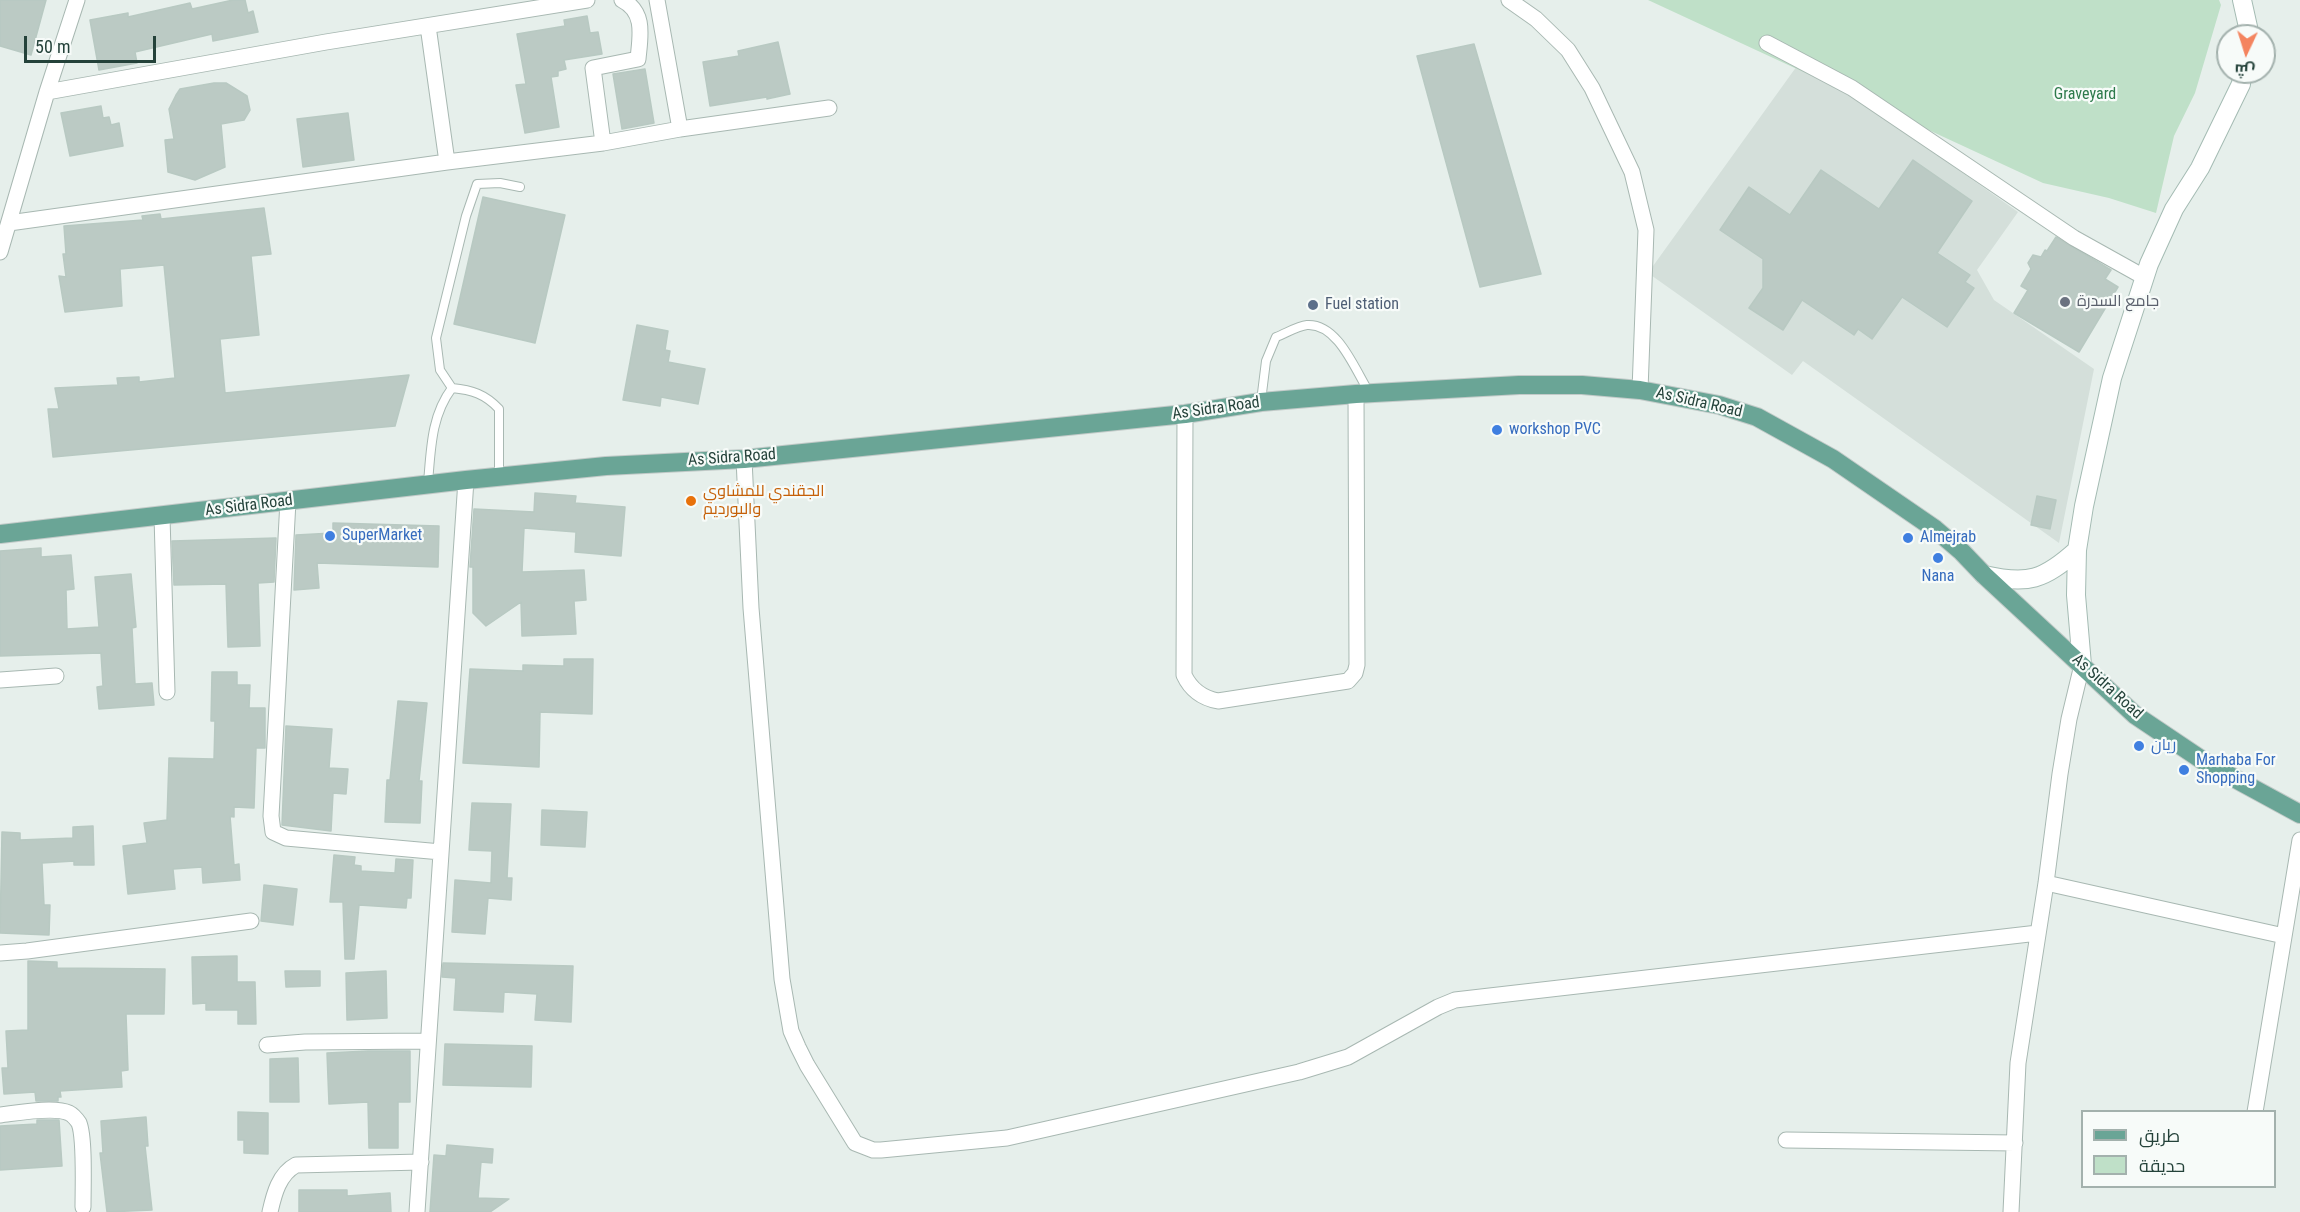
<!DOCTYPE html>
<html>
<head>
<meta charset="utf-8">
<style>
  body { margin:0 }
  #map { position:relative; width:2300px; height:1212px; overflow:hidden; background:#e6efeb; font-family:"Roboto Condensed",Cairo,sans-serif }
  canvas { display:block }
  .legend { position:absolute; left:2081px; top:1110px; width:195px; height:78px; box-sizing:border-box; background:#f7fbf9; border:2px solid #a3b1ad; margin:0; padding:8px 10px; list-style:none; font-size:18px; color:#24423a }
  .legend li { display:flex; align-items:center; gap:12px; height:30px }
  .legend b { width:30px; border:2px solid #a3b1ad }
  .north { position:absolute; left:2216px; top:24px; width:60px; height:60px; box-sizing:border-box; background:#f7fbf9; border:2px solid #a3b1ad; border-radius:50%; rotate:184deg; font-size:16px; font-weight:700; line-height:24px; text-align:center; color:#24423a }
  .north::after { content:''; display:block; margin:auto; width:21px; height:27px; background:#f4845f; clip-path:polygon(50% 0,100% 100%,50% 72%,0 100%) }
  .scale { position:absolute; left:24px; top:36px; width:132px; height:27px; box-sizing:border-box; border:3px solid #24423a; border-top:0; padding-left:8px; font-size:18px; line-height:21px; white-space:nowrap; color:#24423a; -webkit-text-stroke:4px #f7fbf9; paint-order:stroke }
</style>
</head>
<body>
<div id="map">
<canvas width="2300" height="1212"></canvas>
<ul class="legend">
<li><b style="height:8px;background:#6aa596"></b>طريق</li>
<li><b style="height:16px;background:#bfe0c8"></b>حديقة</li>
</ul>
<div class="north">ش</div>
<div class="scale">50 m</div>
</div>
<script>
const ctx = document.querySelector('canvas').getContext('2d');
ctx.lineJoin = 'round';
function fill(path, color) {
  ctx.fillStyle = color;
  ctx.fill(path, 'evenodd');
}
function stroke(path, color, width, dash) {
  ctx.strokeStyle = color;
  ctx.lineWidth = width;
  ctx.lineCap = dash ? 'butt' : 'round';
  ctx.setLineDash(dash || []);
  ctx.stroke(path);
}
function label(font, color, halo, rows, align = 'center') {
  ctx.font = font + ' "Roboto Condensed",Cairo,sans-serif';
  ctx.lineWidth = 4.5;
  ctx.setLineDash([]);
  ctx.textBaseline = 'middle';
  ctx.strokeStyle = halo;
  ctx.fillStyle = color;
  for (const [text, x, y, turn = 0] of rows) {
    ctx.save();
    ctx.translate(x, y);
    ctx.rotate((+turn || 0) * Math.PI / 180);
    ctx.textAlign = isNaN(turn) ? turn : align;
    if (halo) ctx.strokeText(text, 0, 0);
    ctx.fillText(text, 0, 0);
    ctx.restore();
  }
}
const built = new Path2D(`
  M1802,59L2018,212L1977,270L1994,300L2094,369L2059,543L1803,361L1792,375L1648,273Z`);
const green = new Path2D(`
  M1648,0H2219L2221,5L2195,93L2174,136L2156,213L2109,198L2043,183Z`);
const building = new Path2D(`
  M0,0H46L31,55L0,46Z
  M233,0H245L248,13L253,11L258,32L213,41L212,34L135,52L137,63L99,70L90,20L128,13V17L190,3L192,9Z
  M587,16L590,33L598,32L602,54L564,60L566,69L558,71V76L551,77L559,127L525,133L516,85L526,84L517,34L565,26L564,20Z
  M778,42L790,94L767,99V97L710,106L703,62L739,56L738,51Z
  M1474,44L1541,274L1480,287L1417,56Z
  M645,69L654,123L622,129L613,74Z
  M214,83H226L247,96L250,110L244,120L221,124L225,167L195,180L168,172L165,140L174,139L169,109L176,95L180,89Z
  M101,106L103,118L109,117L111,125L119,123L123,146L70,156L61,113Z
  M348,113L354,160L303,167L297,119Z
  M1913,160L1972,201L1937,253L1970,275L1965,282L1974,288L1947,327L1902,297L1872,339L1858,329L1854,335L1802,300L1783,330L1749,308L1763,288V259L1720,230L1749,187L1790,215L1821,170L1879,209Z
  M483,197L565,215L535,343L454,324Z
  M264,208L271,254L251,256L259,335L220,339L225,393L409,375L395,426L53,457L48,409H59L55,388L118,385L117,378L139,377V382L175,378L164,265L120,269L122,306L65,312L59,276L66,277L63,254H66L64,226L143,220L142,216L160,214L161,219Z
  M2056,237L2111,270L2105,279L2118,287L2079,352L2014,313L2028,290L2021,286L2031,269L2028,263L2033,255L2041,257L2045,250L2047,251Z
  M637,325L668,331L665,350L670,351L668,362L705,369L698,404L661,397L660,406L623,400Z
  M535,493L576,496L575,503L625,507L621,556L575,552L576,532L524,528L522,572L584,570L586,600L574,601L576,634L522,636L521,602L486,626L473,613V567H470L474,509L534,512Z
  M2037,496L2056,500L2050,529L2031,525Z
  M333,523L439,526L438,567L317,563L319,588L294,590L296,535L333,533Z
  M276,538L274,582L258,583L260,646L228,647L226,584L174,585L172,541Z
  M41,548V557L71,555L74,589L66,590L67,629L99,627L95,577L131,574L136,627L132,628L135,684L152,683L154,705L99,709L97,687L103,686L101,653L0,656V551Z
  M564,659H593L592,714L540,712L539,767L463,763L470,669L523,671V665L564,666Z
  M212,672H237V685H250L249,708H265V748H256L254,808L234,807V817L230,816L234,865L239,864L240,880L203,883L202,867L173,869L175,889L128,894L123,846L147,843L144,823L167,820L169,758L214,759L215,721H211Z
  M398,701L427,703L419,781H422L420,823L385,822L387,780H390Z
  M286,726L332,729L329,768L348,769L346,794L333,793L331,831L282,825Z
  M472,803L511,804L507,878H512L511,900L488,898L485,934L452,932L455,880L491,883L492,851L469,850Z
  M542,810L587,812L585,847L541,845Z
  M93,826L94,865H74V861L42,863L44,905H50L49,935L0,933L2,832L20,833V840L73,838V827Z
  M334,855L355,857L354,865L361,866V871L395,873L396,859L413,860L411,898H407L406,908L359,905L354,959H345L343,902H330Z
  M264,885L297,889L293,925L261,921Z
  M237,956V982H255L256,1024H238V1010H206V1003L193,1004L192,957Z
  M28,961L57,962V968L165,969L164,1014H126L128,1070L121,1071L122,1087L60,1091L61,1097H58V1101H36L35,1092L4,1094L2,1068H8L6,1031L28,1030Z
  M443,963L573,966L571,1022L535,1020L537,994L504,992L503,1012L454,1010L456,978L442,977Z
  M285,971H320V986L286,987Z
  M386,971L387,1018L347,1020L346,973Z
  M445,1044L532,1046L531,1087L443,1085Z
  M368,1051H410V1102H398V1148H369L368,1102L329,1104L327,1053Z
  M298,1058L299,1102H270V1059Z
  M238,1112L268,1113V1154L244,1153V1140H238Z
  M146,1117L148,1146H145L152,1210L107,1212L100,1153H103L101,1121Z
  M37,1120H59L62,1166L0,1170V1126L37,1124Z
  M447,1145L493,1149L492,1163L481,1162L478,1198L509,1199L490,1212H430L434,1155L446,1156Z
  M299,1190H347V1196L390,1193L391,1212H299Z`);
const lane = new Path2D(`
  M452,388L440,370L436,338L466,216L477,184L500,183L520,187
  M1261,401L1266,361L1276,337C1285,334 1297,326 1307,325C1338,323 1355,370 1369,392
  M428,483C431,449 431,416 452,388C472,390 485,394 499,409V477`);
const street = new Path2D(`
  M657,0L680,129
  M1509,0L1536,19L1568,50L1592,88L1632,172L1646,230L1640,390
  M428,26L447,162
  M1767,43L1852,88L2074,238L2144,277
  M47,92L326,42L587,0
  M603,143L593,68L638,59C640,37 646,12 622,0
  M9,223L447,162L603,143L680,129L829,108
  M0,252L47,92L77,0
  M1185,414L1184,675C1191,690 1202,698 1218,701L1348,681L1355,673L1357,665L1356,394
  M744,459L751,608L782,979L791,1031L798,1047L807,1065L855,1143L873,1150H881L1007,1138L1299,1072L1348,1057L1438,1007L1455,1000L2038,933
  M288,501L271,816L273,832L286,838L441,852
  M162,516L167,692
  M0,680L56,676
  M2046,883L2284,936
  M0,953L27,951L251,921
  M267,1045L305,1042L428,1041
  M2255,1112L2300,840
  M0,1115C17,1113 54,1106 69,1113C73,1115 77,1120 79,1123C85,1138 83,1188 83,1207
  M1786,1140L2015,1143
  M270,1212C274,1194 279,1174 296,1165L421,1162
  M417,1212L466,480
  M2011,1212L2018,1063L2046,883L2060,774L2069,719L2082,665`);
const secondary = new Path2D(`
  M2242,0L2248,27L2246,36
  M1984,575C2028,585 2044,580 2077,550
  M2082,665L2076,595L2077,550L2084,506L2112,378L2149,264L2174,209L2200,168L2241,84L2242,72`);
const primary = new Path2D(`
  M0,534L466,480L606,466L744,459L1185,414L1261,402L1356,394L1519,385H1582L1640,390L1719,405L1757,417L1833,459L1935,529L1962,552L1984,575L2135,715L2208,764L2300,814`);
const markers = [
  [2065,302,6,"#6b7280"],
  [1313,305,6,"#5c6f8a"],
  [1497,430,6,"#3f7fe0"],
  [691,501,6,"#e8710a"],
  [330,536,6,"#3f7fe0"],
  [1908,538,6,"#3f7fe0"],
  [1938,558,6,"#3f7fe0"],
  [2139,746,6,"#3f7fe0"],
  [2184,770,6,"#3f7fe0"]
];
const parkNames = [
  ["Graveyard",2085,95]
];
const worshipNames = [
  ["جامع السدرة",2077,302]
];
const serviceNames = [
  ["Fuel station",1325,305]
];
const streetNames = [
  ["As Sidra Road",1699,403,13],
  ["As Sidra Road",1216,409,-8],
  ["As Sidra Road",732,458,-4],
  ["As Sidra Road",249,506,-7],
  ["As Sidra Road",2107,687,42]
];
const shopNames = [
  ["workshop PVC",1509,430],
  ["SuperMarket",342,536],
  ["Almejrab",1920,538],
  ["Nana",1938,577,"center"],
  ["ريان",2151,746],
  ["Marhaba For",2196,761],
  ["Shopping",2196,779]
];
const foodNames = [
  ["الجقندي للمشاوي",703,492],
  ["والبورديم",703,510]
];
fill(built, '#d4dfda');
fill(green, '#bfe0c8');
fill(building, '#bbcac4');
stroke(building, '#b8c9c2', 1.5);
stroke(lane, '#a8b8b2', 10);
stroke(street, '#a8b8b2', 17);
stroke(secondary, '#a4bbb3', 20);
stroke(primary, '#c2cac8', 20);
stroke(lane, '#fff', 8);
stroke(street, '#fff', 15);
stroke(secondary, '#fff', 18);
stroke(primary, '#6aa596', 18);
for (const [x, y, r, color] of markers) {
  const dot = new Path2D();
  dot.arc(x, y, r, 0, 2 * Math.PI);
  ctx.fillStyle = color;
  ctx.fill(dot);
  stroke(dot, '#f7fbf9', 2);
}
label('16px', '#2d7a4b', '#f7fbf9', parkNames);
label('16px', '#5b616d', '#f7fbf9', worshipNames, 'left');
label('16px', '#4e5e75', '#f7fbf9', serviceNames, 'left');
label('16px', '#24423a', '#f7fbf9', streetNames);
label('16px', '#366cbe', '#f7fbf9', shopNames, 'left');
label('16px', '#c56008', '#f7fbf9', foodNames, 'left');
</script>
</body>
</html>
